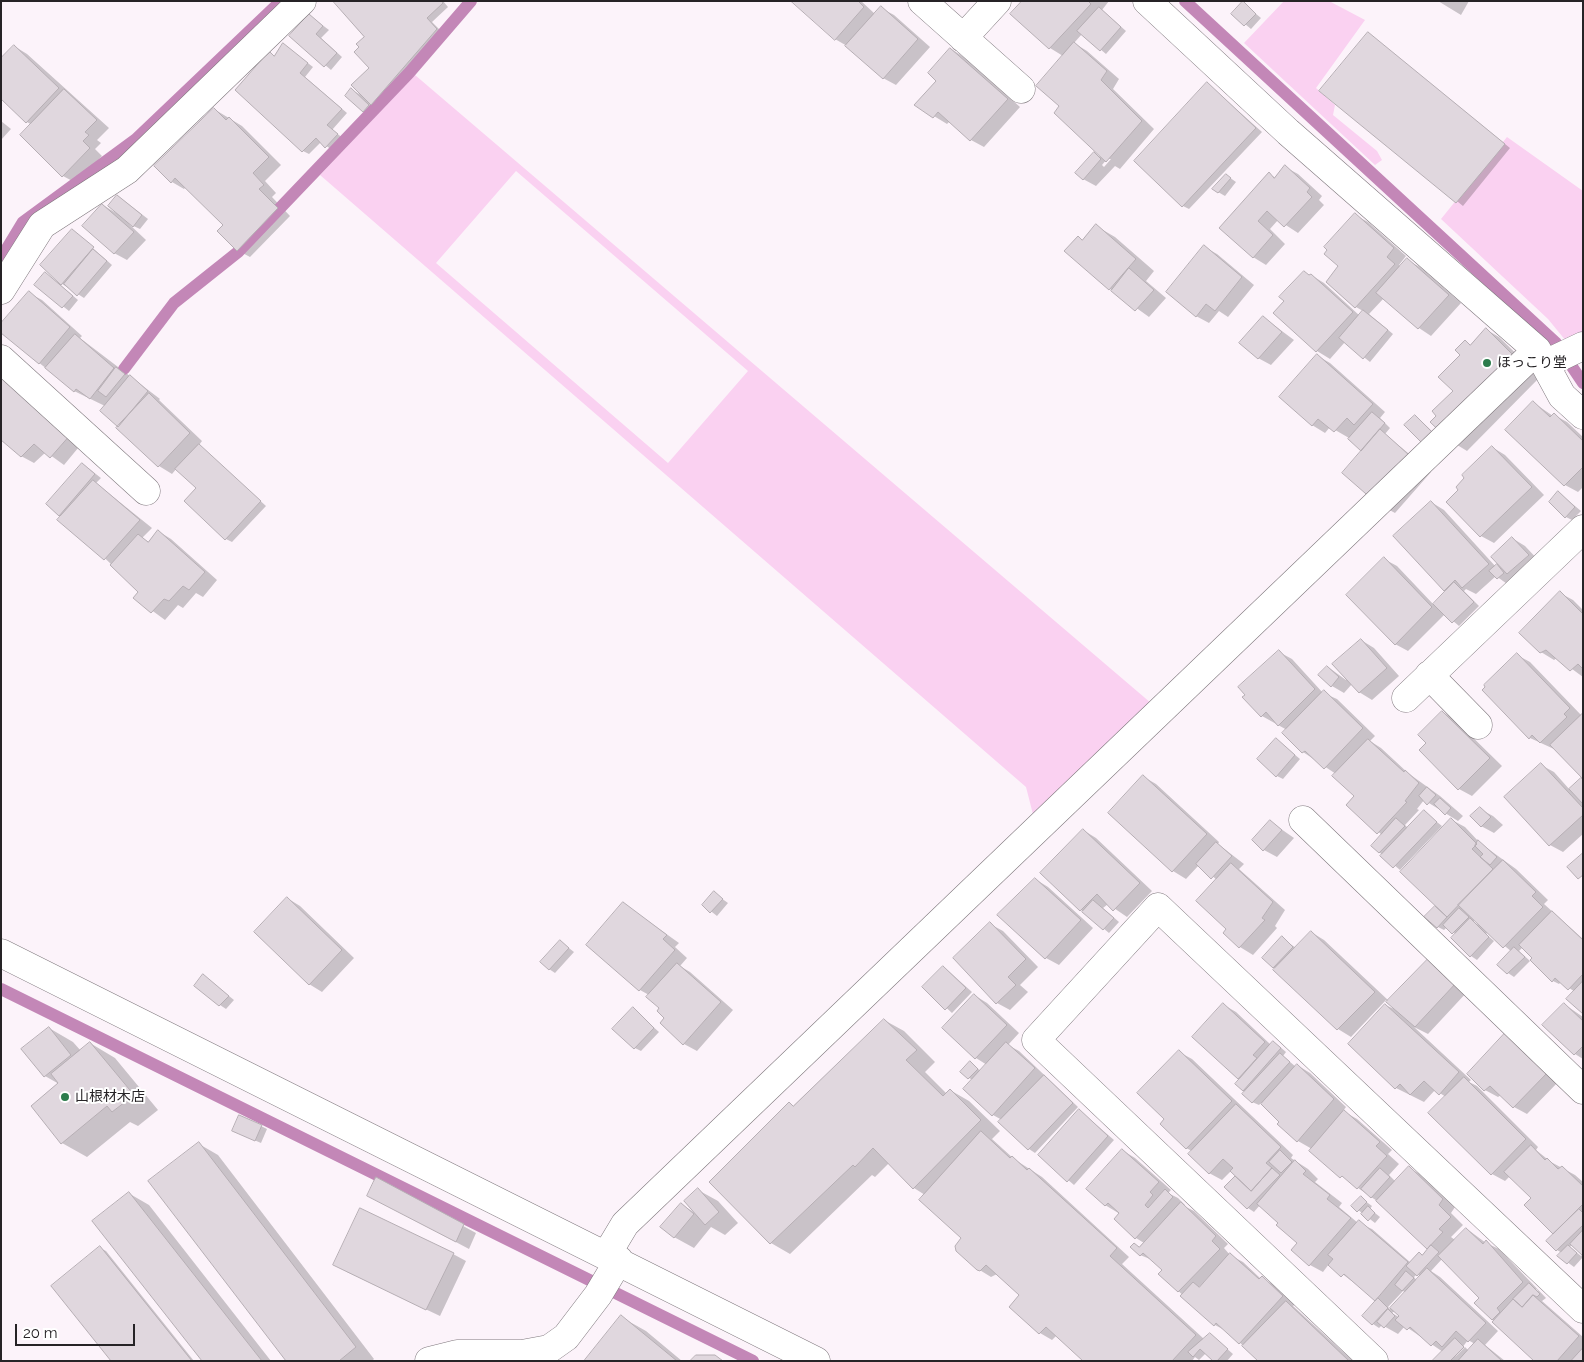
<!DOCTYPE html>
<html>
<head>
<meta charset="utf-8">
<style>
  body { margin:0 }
  #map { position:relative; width:1584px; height:1362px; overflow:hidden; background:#fcf3fa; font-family:Raleway,sans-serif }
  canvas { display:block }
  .frame { position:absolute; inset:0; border:2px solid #262326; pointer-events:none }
  .scale { position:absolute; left:15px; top:1324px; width:120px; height:22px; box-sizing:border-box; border:2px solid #262326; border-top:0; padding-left:6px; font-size:15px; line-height:18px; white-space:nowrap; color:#262326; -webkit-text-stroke:4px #fff; paint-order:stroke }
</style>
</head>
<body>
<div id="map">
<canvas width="1584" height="1362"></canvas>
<div class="frame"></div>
<div class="scale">20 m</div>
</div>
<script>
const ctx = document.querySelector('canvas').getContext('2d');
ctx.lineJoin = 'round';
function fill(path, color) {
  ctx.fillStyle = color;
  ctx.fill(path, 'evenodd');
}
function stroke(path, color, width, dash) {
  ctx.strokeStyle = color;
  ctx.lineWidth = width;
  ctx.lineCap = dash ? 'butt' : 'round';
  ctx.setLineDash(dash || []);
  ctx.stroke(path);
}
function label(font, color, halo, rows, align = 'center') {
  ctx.font = font + ' Raleway,"Noto Sans JP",sans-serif';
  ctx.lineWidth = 4;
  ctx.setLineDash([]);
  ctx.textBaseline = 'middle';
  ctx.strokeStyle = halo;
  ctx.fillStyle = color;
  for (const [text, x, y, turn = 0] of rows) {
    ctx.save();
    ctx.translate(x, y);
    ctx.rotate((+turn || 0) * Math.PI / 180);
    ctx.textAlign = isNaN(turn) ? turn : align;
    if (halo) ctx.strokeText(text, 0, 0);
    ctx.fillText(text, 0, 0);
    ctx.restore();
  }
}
const green = new Path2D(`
  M1284,1H1329L1365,20L1316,88L1335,105L1333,115L1377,151L1382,160L1375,165L1244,43Z
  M415,75L1165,715L1037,830L1026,787L320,175ZM516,171L748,371L668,463L436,263Z
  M1507,137L1583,191V332L1566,341L1548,319L1441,219Z`);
const shadow = new Path2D(`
  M334,1H443L448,7L432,22L443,33L377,107L368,102L374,109L369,115L363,111L352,90L363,96L371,68L360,47L366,37Z
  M792,1H861L875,14L881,8L894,15L930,47L896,85L883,78L847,46L835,39Z
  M1024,1H1109L1102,10L1126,31L1106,54L1082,34L1074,43L1087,51L1119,79L1113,89L1154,129L1120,169L1115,166L1096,186L1083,179L1094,154L1103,158L1061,106L1063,56L1050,48ZM1107,159H1111L1104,167L1102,165Z
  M1438,1H1469L1461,15Z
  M1243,3L1261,18L1251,29L1233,14Z
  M309,15L329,30L321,38L342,57L331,70L291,36Z
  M1368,33L1510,148L1463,206L1321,91Z
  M284,45L313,67L305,77L347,113L332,130L343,138L332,150L321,142L309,154L303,151L269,53L275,56Z
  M14,46L27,54L109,128L97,140L101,143L95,149L102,156L76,183L63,176L32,125L27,122Z
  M951,49L964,57L1020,107L984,147L971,140L950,121L947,124L916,105L938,80Z
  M1207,83L1262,132L1189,209L1183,206Z
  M214,109L242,126L281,165L265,181L276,193L272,197L290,216L250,257L237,250L225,226L186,187L184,189L172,182Z
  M1,121L11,129L1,140Z
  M1285,167L1298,174L1322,196L1319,200L1324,205L1298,233L1278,220L1270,229L1285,244L1266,265L1253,257L1221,228L1269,174L1276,178Z
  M1226,175L1236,182L1225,196L1218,192Z
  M118,196L148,219L140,229L129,224L146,240L127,260L114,253L103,205L116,213Z
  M1355,215L1368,222L1406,256L1399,265L1401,267L1407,260L1420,267L1461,303L1431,336L1419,328L1384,298L1369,314L1393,334L1370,362L1345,342L1330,359L1317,351L1311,275L1324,283L1360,316L1363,311L1356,307L1339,266Z
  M1096,226L1115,237L1154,271L1146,281L1166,298L1149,317L1110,289L1078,237L1083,241Z
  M72,230L112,265L84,298L59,282Z
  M1204,247L1217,254L1254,285L1228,317L1219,311L1209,323L1196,316Z
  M51,277L78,300L69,311L36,285Z
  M29,293L42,300L82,336L80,338L160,399L159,400L202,441L199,445L266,506L232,542L226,539L198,488L177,468L172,474L159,466L118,428L120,427L105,406L74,391L1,332Z
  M1263,317L1294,340L1271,365L1258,358Z
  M1487,330L1499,337L1540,377L1467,451L1454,443V391L1465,342L1471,346Z
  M1318,356L1330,363L1385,412L1380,418L1390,428L1385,434L1431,472L1395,513L1382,506L1363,450L1349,438L1330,427L1325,433L1312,425Z
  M1,378L83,442L64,465L46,452L34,463L21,456Z
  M1534,403L1553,416L1554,415L1567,422L1583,437V487L1578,492L1565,485Z
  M1416,416L1437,436L1428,445L1422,441Z
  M1492,447L1505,455L1544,495L1494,543L1481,536L1460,490Z
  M83,464L101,478L96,483L152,528L142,538L149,542L158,531L171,539L217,580L203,597L196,593L183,608L178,605L165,620L135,598L139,591L60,515Z
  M1558,492L1581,511L1572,520L1566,517Z
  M1431,502L1444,510L1496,567L1512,538L1525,546L1541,563L1510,586L1496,576L1476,594L1466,589L1464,591L1479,606L1459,626L1445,614L1408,651L1395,644L1384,559L1397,566L1434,605L1447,591L1445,590Z
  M1560,593L1573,600L1583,610V677L1557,658L1554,660L1541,652Z
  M1361,640L1374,648L1399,676L1372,700L1359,692L1352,684L1344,693L1332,686L1328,667L1346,680Z
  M1279,652L1292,659L1323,693L1337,699L1375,736L1370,741L1381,748L1408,773L1440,796L1463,816L1458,821L1424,800L1417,809L1419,810L1405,825L1408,828L1424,812L1442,826L1400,870L1372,846L1382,835L1347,804L1355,796L1336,774L1303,752L1287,730L1262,716Z
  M1517,655L1530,662L1582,716L1554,749L1530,738Z
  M1443,712L1455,720L1502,766L1472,796L1459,789L1428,743Z
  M1276,739L1300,759L1283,779L1277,776Z
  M1541,765L1554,772L1570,790L1583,778V834L1563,852L1550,845Z
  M1144,777L1156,784L1219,842L1218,844L1244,864L1239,869L1285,910L1275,926L1277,928L1253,955L1240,947L1225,933L1228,929L1217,880L1199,865L1186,879L1173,871L1110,813Z
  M1480,809L1493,816L1503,825L1494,833L1481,826Z
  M1452,820L1465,827L1480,843L1516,869L1548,900L1544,904L1583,939V1013L1575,992L1561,982L1559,984L1553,981L1523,947L1519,951L1530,961L1514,977L1508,973L1512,952L1488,932L1486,934L1494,941L1477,960L1471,956L1456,934L1447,927L1444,930L1438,927L1426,916L1437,906ZM1475,919L1481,926L1473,922Z
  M1271,822L1294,838L1277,857L1264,850Z
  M1083,830L1096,838L1152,891L1127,917L1108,904L1103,908L1119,922L1109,933L1081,910L1042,873Z
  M1035,879L1048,887L1093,928L1059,965L1046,958Z
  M714,893L728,903L717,916L703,905Z
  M287,898L300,906L354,958L322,992L309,984Z
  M623,903L679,943L675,947L687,958L680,966L690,972L733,1010L697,1051L684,1044L661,1008L649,995L640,990Z
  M990,924L1003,931L1038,967L1020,985L1028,992L1010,1010L997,1003Z
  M1311,932L1324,940L1389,1001L1429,960L1468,991L1428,1034L1414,1027L1471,1080L1469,1082L1477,1086L1538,1147L1536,1150L1551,1162L1575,1175L1583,1182V1254L1572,1244L1570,1247L1581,1256L1583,1254V1257L1574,1267L1559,1256L1562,1253L1557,1250L1555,1234L1533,1198L1510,1176L1505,1181L1492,1174L1446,1097L1435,1090L1424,1102L1396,1088L1385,1005L1399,1011L1386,1000L1351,1037L1338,1029L1264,958L1282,938L1296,948Z
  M560,941L574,952L555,973L549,969Z
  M944,967L972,992L952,1013L924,987Z
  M203,975L234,1000L226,1009L220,1005Z
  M974,995L987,1003L1019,1033L1008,1045L1019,1051L1078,1107L1035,1153L1029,1149L1002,1120L993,1115L965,1089L973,1080L969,1078L970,1063L981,1071L987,1065L976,1058L944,1028Z
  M1564,1004L1583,1017V1059L1575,1054Z
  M1224,1005L1236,1012L1271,1045L1273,1043L1279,1046L1286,1052L1283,1056L1296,1067L1297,1065L1310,1073L1346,1107L1343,1111L1357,1119L1392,1150L1388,1154L1399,1164L1389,1175L1396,1182L1409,1168L1422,1175L1455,1207L1451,1213L1463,1225L1451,1237L1455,1240L1467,1229L1486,1243L1499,1249L1546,1298L1542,1301L1583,1337V1361H1536L1492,1319L1481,1298L1442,1259L1431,1271L1440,1277L1498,1331L1485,1345L1505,1361H1434L1443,1352L1405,1326L1398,1334L1382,1325L1379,1328L1373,1324L1364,1316L1377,1300L1329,1264L1323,1272L1310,1265L1298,1243L1280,1222L1260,1205L1254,1212L1248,1208L1226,1187L1237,1176L1231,1171L1222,1180L1209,1173L1192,1151L1186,1148L1166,1119L1179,1052L1192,1059L1293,1155L1291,1158L1308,1169L1318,1179L1315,1182L1342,1203L1339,1207L1358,1223L1372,1229L1411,1263L1419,1253L1423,1255L1429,1249L1377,1201L1358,1188L1311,1151L1312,1149L1298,1141L1261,1103L1259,1105L1252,1102L1243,1090L1240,1079L1194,1037ZM1417,1274L1421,1277L1417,1281L1414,1277ZM1536,1289L1538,1291L1524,1306H1521ZM1403,1291L1406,1293L1390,1309L1388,1307ZM1395,1311L1402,1319L1392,1313ZM1468,1340L1475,1344L1469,1351L1465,1347L1455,1357Z
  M633,1009L659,1032L641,1051L635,1048Z
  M884,1020L904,1031L935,1062L925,1072L947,1094L950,1090L969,1101L1000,1131L992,1139L1014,1159L1042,1177L1129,1257L1122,1264L1204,1339L1210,1334L1233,1354L1227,1361H1214L1206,1353L1199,1360L1195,1357L1192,1361H1085L1057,1335L1052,1340L1040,1333L1021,1295L997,1274L991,1277L978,1269L963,1238L925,1195L914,1188L889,1163L875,1177L872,1175L790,1254L771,1243L711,1182L789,1104L794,1107Z
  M49,1028L73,1042L81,1051L90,1043L115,1058L158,1110L138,1126L130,1122L87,1157L62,1143L59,1084L45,1076Z
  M1507,1034L1560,1080L1527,1114L1514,1107L1501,1095L1498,1097L1485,1090Z
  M1079,1110L1114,1140L1074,1185L1039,1155Z
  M261,1126L267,1129L261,1143L240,1134Z
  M199,1144L218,1155L374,1359L372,1361H288Z
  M1122,1150L1135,1158L1171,1190L1168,1193L1178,1198L1185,1205L1184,1206L1194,1211L1228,1244L1224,1248L1230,1255L1243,1262L1261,1279L1275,1285L1295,1304L1293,1306L1353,1361H1260L1228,1332L1215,1325L1160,1274L1164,1270L1155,1261L1140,1255V1248L1144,1243L1136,1238L1120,1214L1105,1205Z
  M377,1179L476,1233L469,1249L382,1203Z
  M698,1190L718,1201L738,1223L725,1235L711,1227L694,1248L674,1237L681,1204L695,1213Z
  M130,1194L149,1205L271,1361H203Z
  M1361,1198L1372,1206L1370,1209L1380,1217L1375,1223L1353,1206Z
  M100,1248L106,1251L194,1361H113Z
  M453,1254L466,1261L440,1316L347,1272Z
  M621,1317L646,1331L682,1361H585Z`);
const stream = new Path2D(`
  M1185,1L1556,343L1583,383
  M1,258L23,222L136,139L281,1
  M124,369L174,303L238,252L409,73L471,1
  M1,989L753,1361`);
const building = new Path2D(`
  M333,1H442L443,3L427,18L437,29L371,105L351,85L369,68L354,52L359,47L356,44L364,37Z
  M791,1H858L864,7L835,40Z
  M1022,1H1088L1091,4L1049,49L1010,14Z
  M1243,1L1256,14L1244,26L1231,14Z
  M881,6L918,39L883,79L845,46Z
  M1099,7L1121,27L1100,51L1077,31Z
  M309,14L323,26L316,34L337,53L324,67L289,36Z
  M1368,32L1505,144L1456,203L1319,91Z
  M1074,42L1107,71L1101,80L1142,121L1106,162L1054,113L1059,106L1036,86Z
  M283,43L308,63L300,73L342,109L327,125L338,134L325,148L316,138L302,152L235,90L269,51L274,56Z
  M14,45L59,88L26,123L1,99V58Z
  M950,48L1008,99L970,141L938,112L933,118L914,105L936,81L928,73Z
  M1207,82L1256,128L1182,207L1134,161Z
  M351,88L369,105L363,112L345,96Z
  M64,89L97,120L85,132L89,135L83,141L90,148L62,177L20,135Z
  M214,108L226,120L229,117L269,157L253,173L264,185L259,189L278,208L237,251L217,231L223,225L175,178L171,183L154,166Z
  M1094,152L1101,159L1083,180L1075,173Z
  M1285,165L1310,188L1307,192L1312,197L1284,227L1267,211L1258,221L1273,235L1253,258L1219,228L1269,172L1274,178Z
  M1226,174L1231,178L1218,193L1212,189Z
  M117,195L142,215L133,227L108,206Z
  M102,204L134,232L114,254L82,226Z
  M1355,213L1394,248L1387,257L1395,264L1355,308L1326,282L1338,266L1324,254L1327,250L1324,247Z
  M1096,224L1136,259L1109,290L1064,251L1078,236L1082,240Z
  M72,229L94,247L61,285L40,265Z
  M1204,245L1242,277L1215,311L1206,304L1196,317L1166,292Z
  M93,249L107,261L77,296L64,284Z
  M1407,258L1449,295L1418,329L1376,293Z
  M1129,268L1154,290L1135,311L1111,291Z
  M1304,271L1309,275L1311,274L1353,312L1316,352L1273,313L1284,301L1279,297Z
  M45,272L73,296L62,308L34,285Z
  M29,291L70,327L39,364L1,333V323Z
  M1363,310L1388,330L1363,359L1339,338Z
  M1263,316L1282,332L1258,359L1239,343Z
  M1486,328L1527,369L1453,444L1430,422L1436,416L1432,411L1453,391L1438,377L1460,355L1455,350L1465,340L1470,345Z
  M75,334L114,368L90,399L76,389L74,392L45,368Z
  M1317,354L1373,404L1354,425L1347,418L1334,432L1318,419L1312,426L1279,397Z
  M116,367L125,374L106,397L98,391Z
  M130,375L148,391L118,427L100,411Z
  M1,376L71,434L50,458L34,444L21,457L1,440Z
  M149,393L190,433L158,467L116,428Z
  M1533,401L1550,417L1554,413L1583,441V467L1564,486L1505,430Z
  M1372,412L1385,423L1361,451L1348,439Z
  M1415,415L1432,432L1421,442L1404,425Z
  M1380,429L1419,464L1381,507L1342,473Z
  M199,444L261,501L225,540L184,501L196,488L175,469Z
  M1492,446L1532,487L1480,537L1446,502L1458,490L1456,487L1464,478L1462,475Z
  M82,463L95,474L59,516L46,504Z
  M93,480L140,520L104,560L57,520Z
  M1558,491L1575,507L1565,518L1549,502Z
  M1431,501L1489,564L1462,588L1455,580L1444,591L1393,536Z
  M158,530L205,572L189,590L183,586L169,601L164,599L151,613L133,598L138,592L110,565L138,534L148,542Z
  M1512,537L1529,555L1507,574L1491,557Z
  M1384,557L1432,607L1395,645L1346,595Z
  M1497,564L1504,573L1497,579L1489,571Z
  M1454,582L1474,602L1452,623L1433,604Z
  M1560,591L1583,614V669L1578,664L1570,671L1546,650L1540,653L1519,633Z
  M1361,639L1387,668L1359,693L1332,664Z
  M1279,650L1315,689L1278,726L1266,712L1261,717L1242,697L1245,695L1238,687Z
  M1517,653L1570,708L1564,714L1567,717L1540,743L1532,735L1529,739L1482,690L1485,687L1484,685Z
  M1327,666L1339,677L1331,687L1318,675Z
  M1324,690L1363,728L1324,769L1305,751L1302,753L1282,733Z
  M1442,711L1490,758L1458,790L1419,750L1426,743L1418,735Z
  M1583,713V779L1550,745Z
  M1276,738L1295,755L1276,777L1257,759Z
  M1368,739L1404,772L1405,770L1419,783L1405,801L1407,802L1377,834L1346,805L1354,796L1332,776Z
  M1541,763L1583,808V815L1549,846L1504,797Z
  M1143,775L1207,834L1172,872L1108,813Z
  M1581,778L1583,779V804L1569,789Z
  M1427,787L1436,795L1427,805L1419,796Z
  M1440,798L1451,808L1445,815L1434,804Z
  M1480,807L1491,817L1481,827L1470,816Z
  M1424,810L1437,822L1393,868L1380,856Z
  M1396,818L1405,826L1379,853L1371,846Z
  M1451,818L1477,844L1472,849L1493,869L1447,917L1400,872Z
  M1270,820L1282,830L1263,851L1252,840Z
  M1083,829L1140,883L1113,911L1097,894L1080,911L1040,873Z
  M1478,840L1497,857L1490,865L1480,857L1483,854L1475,846Z
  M1216,842L1232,856L1211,879L1196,864Z
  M1583,853V875L1578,879L1567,867Z
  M1503,860L1536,892L1532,896L1543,907L1503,948L1458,905Z
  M1231,863L1273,902L1262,918L1265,920L1239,948L1223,933L1226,929L1196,901Z
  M1035,878L1081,920L1045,959L997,915Z
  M714,891L723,899L710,913L702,905Z
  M287,897L342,950L309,985L254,932Z
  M1093,900L1114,918L1103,930L1082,912Z
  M623,902L667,935L663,939L675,950L639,991L586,945Z
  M1435,906L1447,917L1437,928L1424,917Z
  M1459,908L1469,917L1452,934L1443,925Z
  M1552,911L1583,940V974L1568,990L1555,978L1552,982L1530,960L1532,958L1519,945Z
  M1470,918L1489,937L1470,957L1451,938Z
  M990,922L1026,959L1008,977L1016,985L996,1004L953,958Z
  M1311,931L1375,992L1337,1030L1273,970Z
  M1282,936L1293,947L1273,968L1262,958Z
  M560,940L569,948L549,970L540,962Z
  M1514,947L1525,957L1507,974L1497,965Z
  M1429,958L1456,983L1415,1027L1386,1002Z
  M677,963L721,1002L683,1045L660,1023L664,1018L657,1011L659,1008L646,997Z
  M943,966L966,988L945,1010L922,987Z
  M203,974L229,996L219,1006L194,986Z
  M1583,981V1014L1566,999Z
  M974,994L1007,1025L975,1059L942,1028Z
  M1223,1003L1265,1042L1253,1055L1257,1058L1238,1079L1192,1037Z
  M1564,1003L1583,1021V1046L1574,1055L1542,1025Z
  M1385,1004L1459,1072L1439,1095L1424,1081L1410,1095L1400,1084L1395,1089L1348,1044Z
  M633,1007L654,1028L634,1049L612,1029Z
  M884,1019L917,1050L906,1060L943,1096L950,1089L981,1120L913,1189L873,1148L855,1167L853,1165L770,1244L709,1182L789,1102L793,1106Z
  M49,1027L71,1055L44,1077L21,1049Z
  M1506,1032L1548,1072L1513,1108L1490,1086L1484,1091L1467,1074Z
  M1273,1041L1281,1048L1243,1091L1235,1084Z
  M90,1042L134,1095L112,1112L107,1106L61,1144L31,1106L58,1083L51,1074Z
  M1006,1042L1035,1068L992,1116L963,1089Z
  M1179,1050L1232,1101L1186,1149L1160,1124L1164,1119L1137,1093Z
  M1280,1053L1290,1062L1252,1103L1242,1094Z
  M970,1061L978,1069L968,1079L960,1072Z
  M1297,1064L1334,1099L1297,1142L1277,1124L1279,1122L1261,1104Z
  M1044,1075L1073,1103L1028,1150L998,1122Z
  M1464,1077L1526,1139L1491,1175L1428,1113Z
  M1236,1104L1281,1147L1266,1163L1272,1168L1251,1191L1230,1171L1233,1168L1223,1159L1209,1174L1188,1154Z
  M1079,1109L1108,1136L1067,1182L1038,1155Z
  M1344,1110L1380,1142L1376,1146L1387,1156L1357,1189L1342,1176L1340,1178L1309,1151Z
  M239,1115L262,1125L255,1141L232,1131Z
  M981,1131L1010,1158L1012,1156L1027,1170L1029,1168L1117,1248L1110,1256L1196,1335L1172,1361H1083L1046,1327L1039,1334L1009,1307L1019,1295L986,1265L980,1271L977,1270L956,1251L955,1246L961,1238L919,1200Z
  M199,1142L356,1347L339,1361H286L148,1181Z
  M1531,1145L1545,1160L1547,1158L1558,1169L1562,1166L1583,1186V1204L1553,1234L1524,1205L1531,1198L1504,1172Z
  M1122,1149L1159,1182L1150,1192L1153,1195L1145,1205L1148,1208L1165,1189L1173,1197L1135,1239L1114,1219L1119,1213L1108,1203L1105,1206L1086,1189Z
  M1280,1150L1292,1162L1281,1173L1269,1162Z
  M1295,1160L1306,1171L1303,1174L1330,1195L1327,1199L1351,1218L1309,1266L1291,1250L1297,1243L1276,1225L1278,1223L1257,1204Z
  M1409,1166L1443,1199L1439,1205L1451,1217L1439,1229L1443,1232L1427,1249L1376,1201Z
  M1272,1168L1280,1175L1247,1209L1224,1187L1235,1176L1251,1191Z
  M1380,1168L1390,1177L1371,1198L1361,1189Z
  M376,1177L464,1224L456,1242L367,1196Z
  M698,1188L719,1212L705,1225L684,1201Z
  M129,1192L262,1361H202L92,1221Z
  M1361,1196L1367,1202L1357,1212L1351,1206Z
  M1181,1202L1216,1236L1212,1241L1220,1249L1178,1292L1158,1274L1162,1270L1143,1253L1140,1256L1130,1247L1134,1243L1139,1247Z
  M681,1203L694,1214L674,1238L660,1227Z
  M1368,1206L1375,1213L1368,1221L1361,1214Z
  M360,1208L454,1253L426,1310L333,1265Z
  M1579,1209L1583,1213V1225L1556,1251L1546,1241Z
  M1359,1220L1408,1262L1375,1301L1344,1274L1341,1277L1328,1265L1333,1259L1328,1255Z
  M1466,1228L1483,1244L1486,1240L1523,1282L1497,1308L1500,1312L1492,1320L1474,1303L1479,1298L1438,1256Z
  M1583,1230V1256L1570,1244Z
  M1431,1245L1439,1252L1417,1276L1406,1266L1419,1252L1422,1255Z
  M1568,1245L1577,1253L1567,1264L1557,1256Z
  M100,1246L192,1361H111L51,1286Z
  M1230,1253L1259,1279L1262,1276L1283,1296L1239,1344L1216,1323L1214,1326L1180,1296L1193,1282L1199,1287Z
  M1427,1268L1486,1323L1468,1342L1456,1331L1442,1347L1436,1341L1431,1346L1410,1327L1407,1330L1395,1320L1399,1316L1390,1308Z
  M1406,1271L1414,1278L1402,1291L1395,1285Z
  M1529,1283L1540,1294L1537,1297L1533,1295L1522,1307L1513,1299Z
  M1533,1295L1579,1336L1557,1361H1534L1492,1322L1513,1299L1522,1307Z
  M1378,1298L1388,1308L1372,1325L1362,1316Z
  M1286,1301L1349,1361H1258L1242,1346Z
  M1388,1309L1395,1316L1384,1328L1377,1322Z
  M621,1315L677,1361H584Z
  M1210,1333L1228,1349L1217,1361H1213L1200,1349L1193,1357L1188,1352Z
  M1455,1338L1464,1347L1450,1361H1432Z
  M1478,1339L1502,1361H1458Z
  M1583,1348V1361H1571Z
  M696,1355H715L723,1361H690Z`);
const minor = new Path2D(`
  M922,1L1021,89
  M1147,1L1288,132L1537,350L1562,396L1583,415
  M963,38L997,1
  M1,290L42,225L127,170L302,1
  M1,359L146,491
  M1545,364L1583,346
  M1429,675L1478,725
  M1406,698L1583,529
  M1303,820L1583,1090
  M1,953L816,1361
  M607,1254L625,1224L1537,350
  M429,1361L457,1354H522L549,1349L566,1337L598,1295L619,1260
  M1374,1361L1036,1040L1158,907L1583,1309`);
const markers = [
  [1487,363,5,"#2c7c4c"],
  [65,1097,5,"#2c7c4c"]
];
const poiNames = [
  ["ほっこり堂",1497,363],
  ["山根材木店",75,1097]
];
fill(green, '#fad1f1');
fill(shadow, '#0003');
stroke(stream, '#c387b7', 12);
fill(building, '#e0d7de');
stroke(building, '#b6aeb4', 1);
stroke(minor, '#7f787d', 29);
stroke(minor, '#fff', 28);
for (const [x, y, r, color] of markers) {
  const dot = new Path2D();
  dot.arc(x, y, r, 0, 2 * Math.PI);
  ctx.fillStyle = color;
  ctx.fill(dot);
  stroke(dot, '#fff', 2);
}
label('14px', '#262326', '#fff', poiNames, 'left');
</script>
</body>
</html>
